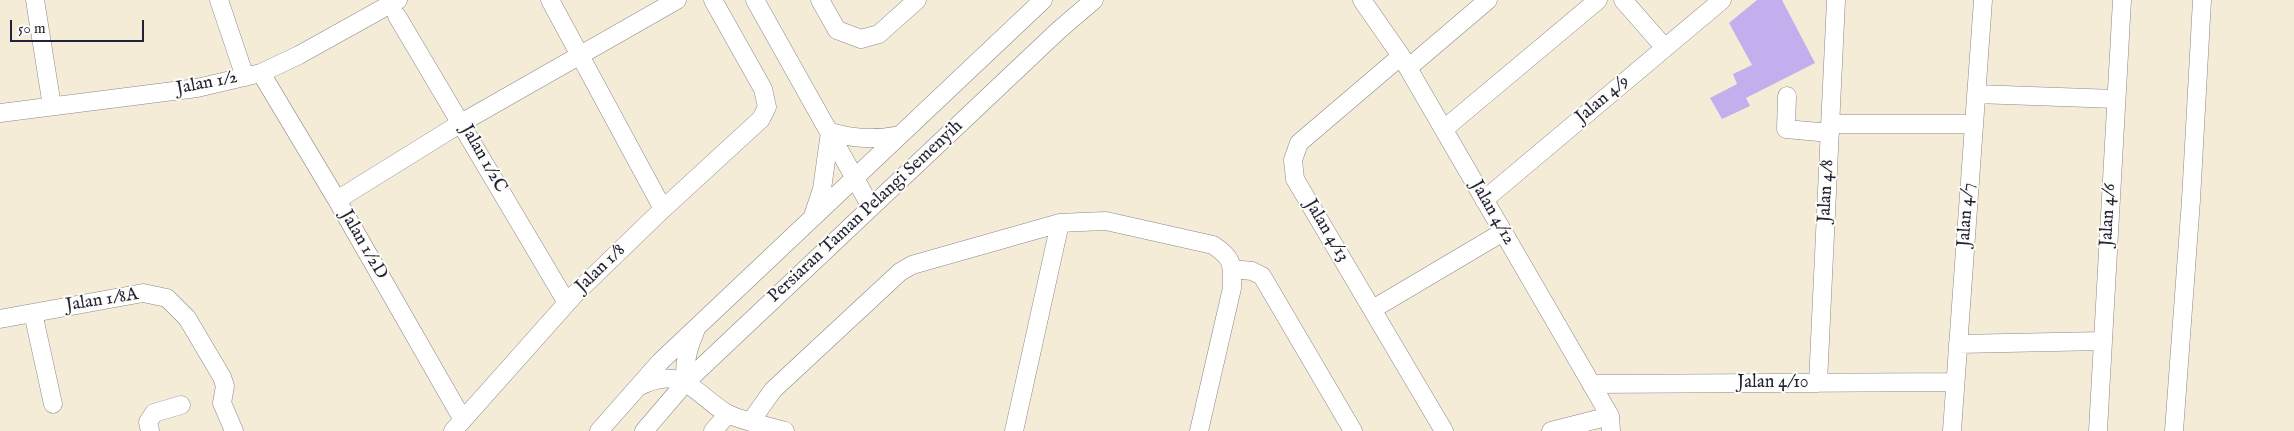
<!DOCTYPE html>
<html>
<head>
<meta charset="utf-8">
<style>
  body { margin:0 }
  #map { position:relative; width:2294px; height:431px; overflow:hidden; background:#f4ecd7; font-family:"IM FELL English",serif }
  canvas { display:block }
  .scale { position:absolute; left:10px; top:20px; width:134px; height:22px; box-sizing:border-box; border:2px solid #22223b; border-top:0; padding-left:6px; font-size:15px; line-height:18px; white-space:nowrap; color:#22223b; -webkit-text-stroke:4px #fdfcf7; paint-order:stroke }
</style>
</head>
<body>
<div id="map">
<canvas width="2294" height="431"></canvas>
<div class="scale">50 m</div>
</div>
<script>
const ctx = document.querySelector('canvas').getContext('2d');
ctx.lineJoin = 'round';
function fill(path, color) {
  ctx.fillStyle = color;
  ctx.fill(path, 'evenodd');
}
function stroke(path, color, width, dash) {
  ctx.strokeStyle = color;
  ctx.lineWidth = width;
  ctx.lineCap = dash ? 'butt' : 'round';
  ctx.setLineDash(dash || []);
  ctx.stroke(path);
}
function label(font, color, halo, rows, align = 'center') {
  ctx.font = font + ' "IM FELL English",serif';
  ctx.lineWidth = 4;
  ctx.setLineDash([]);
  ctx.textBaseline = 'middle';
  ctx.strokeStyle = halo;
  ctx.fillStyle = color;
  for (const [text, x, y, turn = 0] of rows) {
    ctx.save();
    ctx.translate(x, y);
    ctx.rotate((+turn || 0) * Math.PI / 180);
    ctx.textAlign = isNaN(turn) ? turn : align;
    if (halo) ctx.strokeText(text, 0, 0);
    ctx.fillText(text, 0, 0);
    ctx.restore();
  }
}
const building = new Path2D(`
  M1757,0H1782L1815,63L1746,98L1750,106L1722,119L1710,98L1737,84L1733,74L1752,65L1729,23Z`);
const minor = new Path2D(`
  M35,0L52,106
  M219,0L245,77
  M550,0L663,209
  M755,0L871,207
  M820,0L837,30L861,39L879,34L917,0
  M1362,0L1401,56L1610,416L1611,431
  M1623,0L1665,48
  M397,16L567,303
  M1401,56L1299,143L1293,160L1295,179L1444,431
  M1408,68L1488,0
  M261,73L337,200L463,420
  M1976,94L2116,99
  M1787,96L1786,129L1830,133
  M0,113L197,88L261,73L299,55L398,0
  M1830,124H1974
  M1444,129L1598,0
  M830,132C855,139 875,140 900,135
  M337,200L461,123L677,0
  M1484,200L1722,0
  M813,216L822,189L830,132
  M1232,269L1252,271L1262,276L1353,431
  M1373,309L1503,232
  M33,313L53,404
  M0,319L143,293L167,298L187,318L222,377L225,386L222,403L234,431
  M1958,344L2103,341
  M686,382C683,364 688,348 695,332
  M1818,383L1836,0
  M1591,384L1955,382
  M638,387C682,364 693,392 726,413C741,421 768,426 785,431
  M751,421L773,390L900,272L912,265L1060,223L1081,222L1106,221L1213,245C1234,259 1232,264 1232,288L1199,431
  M150,431L148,422L154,413L181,405
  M453,431L575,294L663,209L761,119L767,107L763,89L713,0
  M599,431L660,362L1043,0
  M644,431L686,382L1059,30L1094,0
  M713,431L728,414
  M1014,431L1060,223
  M1551,431L1610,416
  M1952,431L1983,0
  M2098,431L2122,0
  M2174,431L2191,200L2202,0`);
const streetNames = [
  ["Jalan 1/2",207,84,-11],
  ["Jalan 4/9",1603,100,-40],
  ["Jalan 1/2C",483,159,60],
  ["Jalan 4/8",1827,191,-87],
  ["Persiaran Taman Pelangi Semenyih",866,212,-43],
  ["Jalan 4/12",1492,213,60],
  ["Jalan 4/7",1967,215,-86],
  ["Jalan 4/6",2109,215,-87],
  ["Jalan 4/13",1326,231,59],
  ["Jalan 1/2D",363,245,60],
  ["Jalan 1/8",601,269,-44],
  ["Jalan 1/8A",102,301,-9],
  ["Jalan 4/10",1773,383]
];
fill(building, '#c3aeee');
stroke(minor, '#8b8789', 19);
stroke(minor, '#fff', 18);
label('18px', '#22223b', '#fdfcf7', streetNames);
</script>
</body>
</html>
